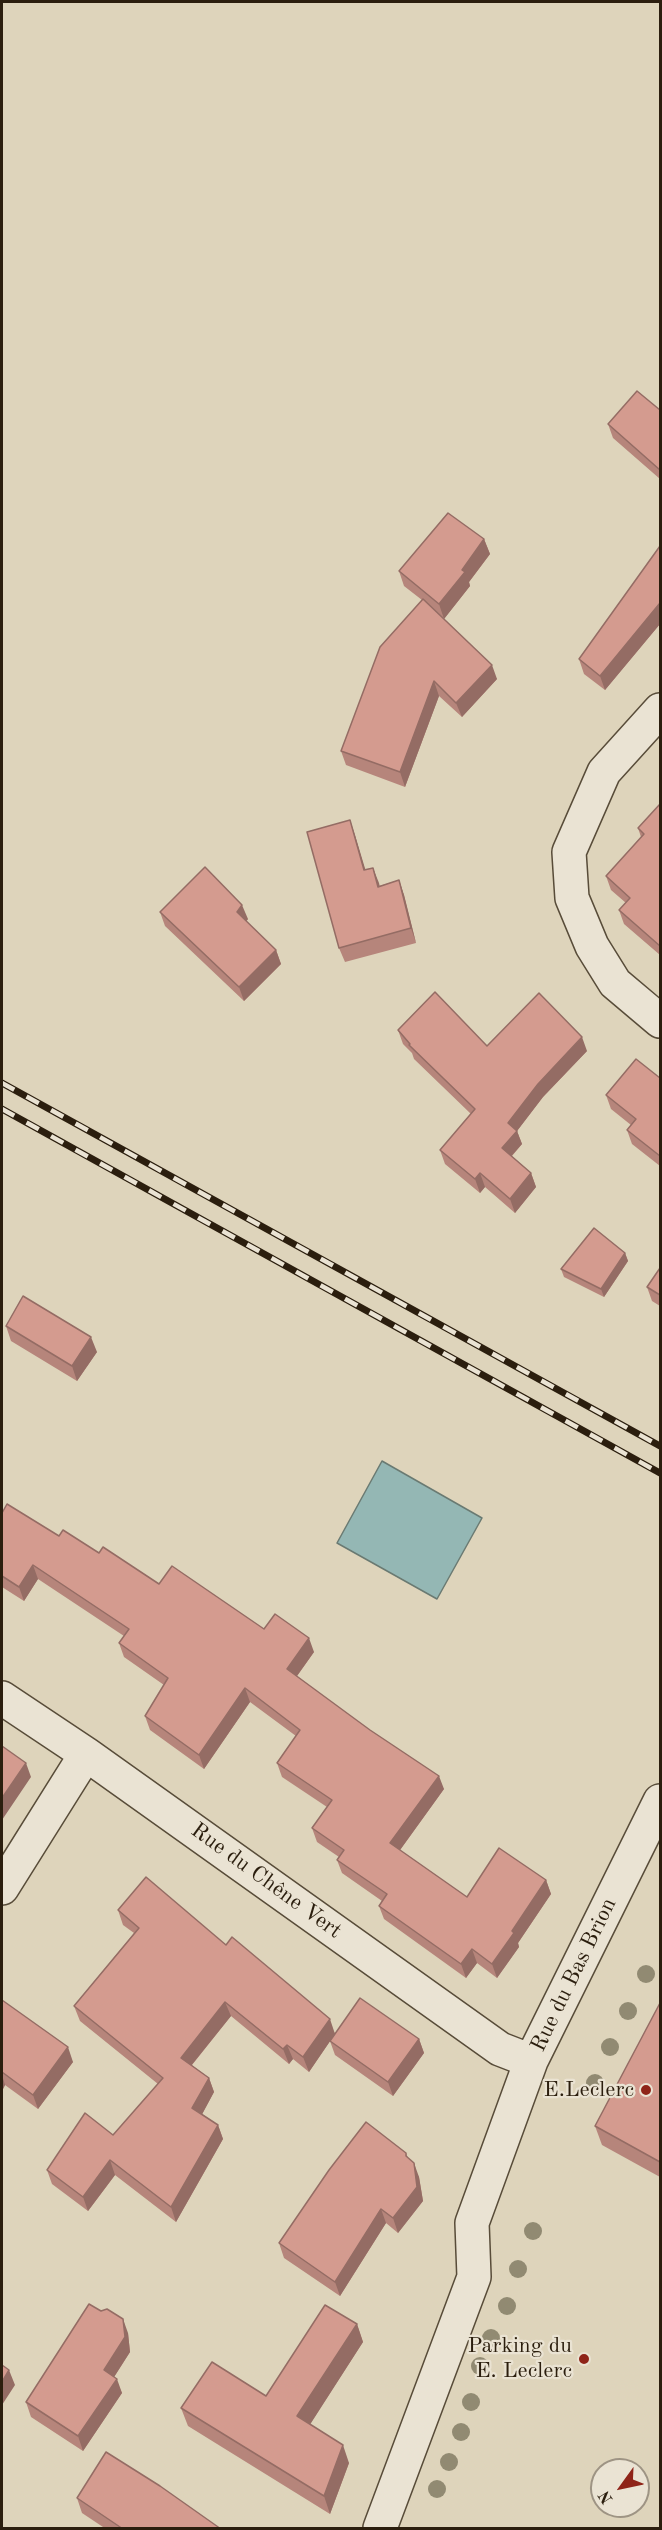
<!DOCTYPE html>
<html>
<head>
<meta charset="utf-8">
<style>
  body { margin:0 }
  #map { position:relative; width:662px; height:2530px; overflow:hidden; background:#ded4bb; font-family:"Old Standard TT",serif }
  canvas { display:block }
  .frame { position:absolute; inset:0; border:3px solid #2b1e0e; pointer-events:none }
  .north { position:absolute; left:590px; top:2458px; width:60px; height:60px; box-sizing:border-box; background:#eae3d3; border:2px solid #9e9484; border-radius:50%; rotate:237deg; font-size:16px; font-weight:700; line-height:24px; text-align:center; color:#2b1e0e }
  .north::after { content:''; display:block; margin:auto; width:21px; height:27px; background:#8f2418; clip-path:polygon(50% 0,100% 100%,50% 72%,0 100%) }
</style>
</head>
<body>
<div id="map">
<canvas width="662" height="2530"></canvas>
<div class="frame"></div>
<div class="north">N</div>
</div>
<script>
const ctx = document.querySelector('canvas').getContext('2d');
ctx.lineJoin = 'round';
function fill(path, color) {
  ctx.fillStyle = color;
  ctx.fill(path, 'evenodd');
}
function stroke(path, color, width, dash) {
  ctx.strokeStyle = color;
  ctx.lineWidth = width;
  ctx.lineCap = dash ? 'butt' : 'round';
  ctx.setLineDash(dash || []);
  ctx.stroke(path);
}
function label(font, color, halo, rows, align = 'center') {
  ctx.font = font + ' "Old Standard TT",serif';
  ctx.lineWidth = 4.5;
  ctx.setLineDash([]);
  ctx.textBaseline = 'middle';
  ctx.strokeStyle = halo;
  ctx.fillStyle = color;
  for (const [text, x, y, turn = 0] of rows) {
    ctx.save();
    ctx.translate(x, y);
    ctx.rotate((+turn || 0) * Math.PI / 180);
    ctx.textAlign = isNaN(turn) ? turn : align;
    if (halo) ctx.strokeText(text, 0, 0);
    ctx.fillText(text, 0, 0);
    ctx.restore();
  }
}
const water = new Path2D(`
  M382,1461L482,1518L437,1599L337,1543Z`);
const minor = new Path2D(`
  M660,710L604,772L569,852L572,898L592,946L615,983L660,1021
  M2,1698L86,1754L500,2049L531,2061
  M2,1888L86,1754
  M380,2528L474,2277L472,2223L531,2061L660,1801`);
const rail = new Path2D(`
  M2,1083L660,1446
  M2,1109L660,1473`);
const trees = [
  [646,1974],
  [628,2011],
  [610,2047],
  [595,2083],
  [533,2231],
  [518,2269],
  [507,2306],
  [491,2338],
  [480,2366],
  [471,2402],
  [461,2432],
  [449,2462],
  [437,2489]
];
const wall = new Path2D(`
  M660,410V479L613,438L608,424Z
  M484,539L490,554L469,582L470,586L444,619L436,612L497,679L462,717L439,696L405,787L346,765L341,751L422,600L404,586L399,571Z
  M660,546V624L605,690L584,674L579,659Z
  M660,804V955L624,924L619,910L626,903L611,890L606,876L641,837L638,828Z
  M350,820L365,870L373,868L379,886L399,880L404,895L416,943L345,962L339,948Z
  M160,912L248,919L246,921L276,950L281,964L244,1001L165,926Z
  M398,1030L487,1046L587,1051L543,1097L517,1131L522,1144L512,1156L531,1173L536,1187L515,1213L485,1187L480,1193L445,1164L440,1150L471,1114L414,1059L412,1053L403,1044Z
  M660,1078V1166L632,1144L627,1130L631,1125L611,1109L606,1095Z
  M625,1253L628,1261L604,1297L564,1277L561,1269Z
  M660,1268V1306L652,1301L647,1287Z
  M6,1326L97,1352L77,1381L11,1341Z
  M2,1513L99,1553L159,1584L264,1629L314,1652L297,1676L444,1789L400,1850L467,1897L546,1880L551,1894L518,1943L519,1947L497,1978L477,1963L466,1978L384,1919L379,1906L382,1901L342,1873L337,1860L339,1857L317,1842L312,1828L327,1807L282,1777L277,1763L296,1736L250,1702L204,1769L150,1730L145,1716L164,1685L124,1657L119,1643L124,1636L38,1579L24,1601L2,1587Z
  M118,1910L226,1945L335,2033L419,2039L424,2053L393,2096L335,2055L330,2041L309,2072L293,2059L289,2064L231,2016L192,2065L209,2078L214,2092L202,2114L218,2125L223,2139L176,2222L115,2175L88,2211L52,2184L47,2170L113,2135L158,2084L80,2021L74,2006L134,1933L123,1925Z
  M2,2000L73,2062L38,2109L5,2085L2,2091Z
  M660,2003V2177L602,2145L595,2126Z
  M406,2153L408,2158L419,2177L423,2201L398,2233L386,2223L340,2296L284,2258L279,2243Z
  M357,2324L363,2342L310,2424L349,2463L330,2514L188,2426L181,2408L266,2396Z
  M128,2333L130,2352L114,2377L122,2393L83,2451L31,2417L26,2402Z
  M77,2498L221,2529H106L82,2513Z`);
const shadedWall = new Path2D(`
  M484,539L490,554L469,582L470,586L444,619L439,604L462,570Z
  M660,603V624L605,690L600,676Z
  M492,665L497,679L462,717L456,703Z
  M434,681L439,696L405,787L400,772Z
  M350,820L355,835L370,885L364,870Z
  M373,868L379,883L383,901L378,887Z
  M399,880L404,895L416,943L411,928Z
  M242,905L248,919L243,926L237,912Z
  M276,950L281,964L244,1001L239,987Z
  M582,1037L587,1051L543,1097L517,1131L522,1144L507,1161L502,1148L508,1123L538,1084Z
  M480,1173L485,1187L480,1193L475,1179Z
  M531,1173L536,1187L515,1213L510,1199Z
  M625,1253L628,1261L604,1297L601,1289Z
  M91,1337L97,1352L77,1381L72,1366Z
  M33,1565L38,1579L24,1601L19,1587Z
  M309,1638L314,1652L292,1683L287,1669Z
  M245,1688L250,1702L204,1769L199,1755Z
  M26,1763L31,1777L2,1820V1798Z
  M439,1776L444,1789L395,1857L390,1843Z
  M546,1880L551,1894L518,1943L519,1947L497,1978L492,1964L512,1931Z
  M472,1949L477,1963L466,1978L461,1964Z
  M225,2002L231,2016L186,2072L181,2058Z
  M330,2019L335,2034L309,2072L303,2057Z
  M419,2039L424,2053L393,2096L388,2082Z
  M287,2045L293,2059L289,2064L283,2049Z
  M68,2047L73,2062L38,2109L33,2095Z
  M2,2075L5,2085L2,2091Z
  M209,2078L214,2092L198,2122L192,2108Z
  M218,2125L223,2139L176,2222L171,2207Z
  M110,2160L115,2175L88,2211L83,2197Z
  M414,2163L419,2177L423,2201L398,2233L393,2218Z
  M381,2209L386,2223L340,2296L335,2282Z
  M123,2319L128,2333L130,2352L109,2385L104,2370Z
  M357,2324L363,2342L304,2434L297,2416Z
  M9,2370L15,2385L2,2405V2382Z
  M117,2379L122,2393L83,2451L78,2436Z
  M343,2445L349,2463L330,2514L324,2496Z`);
const building = new Path2D(`
  M637,391L660,410V470L608,424Z
  M448,513L484,539L462,570L465,572L439,604L399,571Z
  M660,546V603L600,676L579,659Z
  M423,599L492,665L456,703L434,681L400,772L341,751L380,647Z
  M660,804V946L619,910L630,898L606,876L644,834L638,828Z
  M350,820L364,870L373,868L378,887L399,880L411,928L339,948L307,832Z
  M205,867L242,905L237,912L276,950L239,987L160,912Z
  M435,992L487,1046L539,993L582,1037L538,1084L508,1123L517,1131L502,1148L531,1173L510,1199L480,1173L475,1179L440,1150L475,1109L409,1045L410,1044L398,1030Z
  M636,1059L660,1078V1156L627,1130L636,1119L606,1095Z
  M594,1228L625,1253L601,1289L561,1269Z
  M660,1268V1295L647,1287Z
  M23,1296L91,1337L72,1366L6,1326Z
  M7,1504L59,1536L63,1530L99,1553L103,1547L159,1584L172,1566L264,1629L275,1614L309,1638L287,1669L370,1730L439,1776L390,1843L467,1897L499,1848L546,1880L512,1931L514,1933L492,1964L472,1949L461,1964L379,1906L387,1894L337,1860L344,1850L312,1828L332,1800L277,1763L300,1730L245,1688L199,1755L145,1716L168,1678L119,1643L129,1629L33,1565L19,1587L2,1576V1513Z
  M2,1746L26,1763L2,1798Z
  M146,1877L226,1945L232,1937L330,2019L303,2057L287,2045L283,2049L225,2002L181,2058L209,2078L192,2108L218,2125L171,2207L110,2160L83,2197L47,2170L85,2113L113,2135L163,2078L74,2006L139,1928L118,1910Z
  M360,1998L419,2039L388,2082L330,2041Z
  M2,2000L68,2047L33,2095L2,2072Z
  M660,2003V2162L595,2126Z
  M366,2122L406,2153V2156L414,2163L417,2187L393,2218L381,2209L335,2282L279,2243L329,2170Z
  M89,2304L101,2311L107,2309L123,2319L125,2337L104,2370L117,2379L78,2436L26,2402Z
  M325,2305L357,2324L297,2416L343,2445L324,2496L181,2408L212,2362L266,2396Z
  M2,2365L9,2370L2,2382Z
  M106,2452L160,2486L221,2529H123L77,2498Z`);
const markers = [
  [646,2090,6,"#8f2418"],
  [584,2359,6,"#8f2418"]
];
const streetNames = [
  ["Rue du Chêne Vert",266,1881,36],
  ["Rue du Bas Brion",574,1975,-64]
];
const poiNames = [
  ["E.Leclerc",634,2090],
  ["Parking du",572,2346],
  ["E. Leclerc",572,2371]
];
fill(water, '#94b7b4');
stroke(water, '#6a7a72', 1.5);
stroke(minor, '#584c39', 36);
stroke(minor, '#eae3d3', 33);
stroke(rail, '#2b1e0e', 7);
stroke(rail, '#eae3d3', 4.5, [14]);
ctx.fillStyle = '#918a72';
for (const [x, y] of trees) {
  ctx.beginPath();
  ctx.arc(x, y, 9, 0, 2 * Math.PI);
  ctx.fill();
}
fill(wall, '#b6857b');
fill(shadedWall, '#946c64');
fill(building, '#d49b8f');
stroke(building, '#946c64', 1.5);
for (const [x, y, r, color] of markers) {
  const dot = new Path2D();
  dot.arc(x, y, r, 0, 2 * Math.PI);
  ctx.fillStyle = color;
  ctx.fill(dot);
  stroke(dot, '#eae3d3', 2);
}
label('22px', '#2b1e0e', '#eae3d3', streetNames);
label('22px', '#2b1e0e', '#eae3d3', poiNames, 'right');
</script>
</body>
</html>
